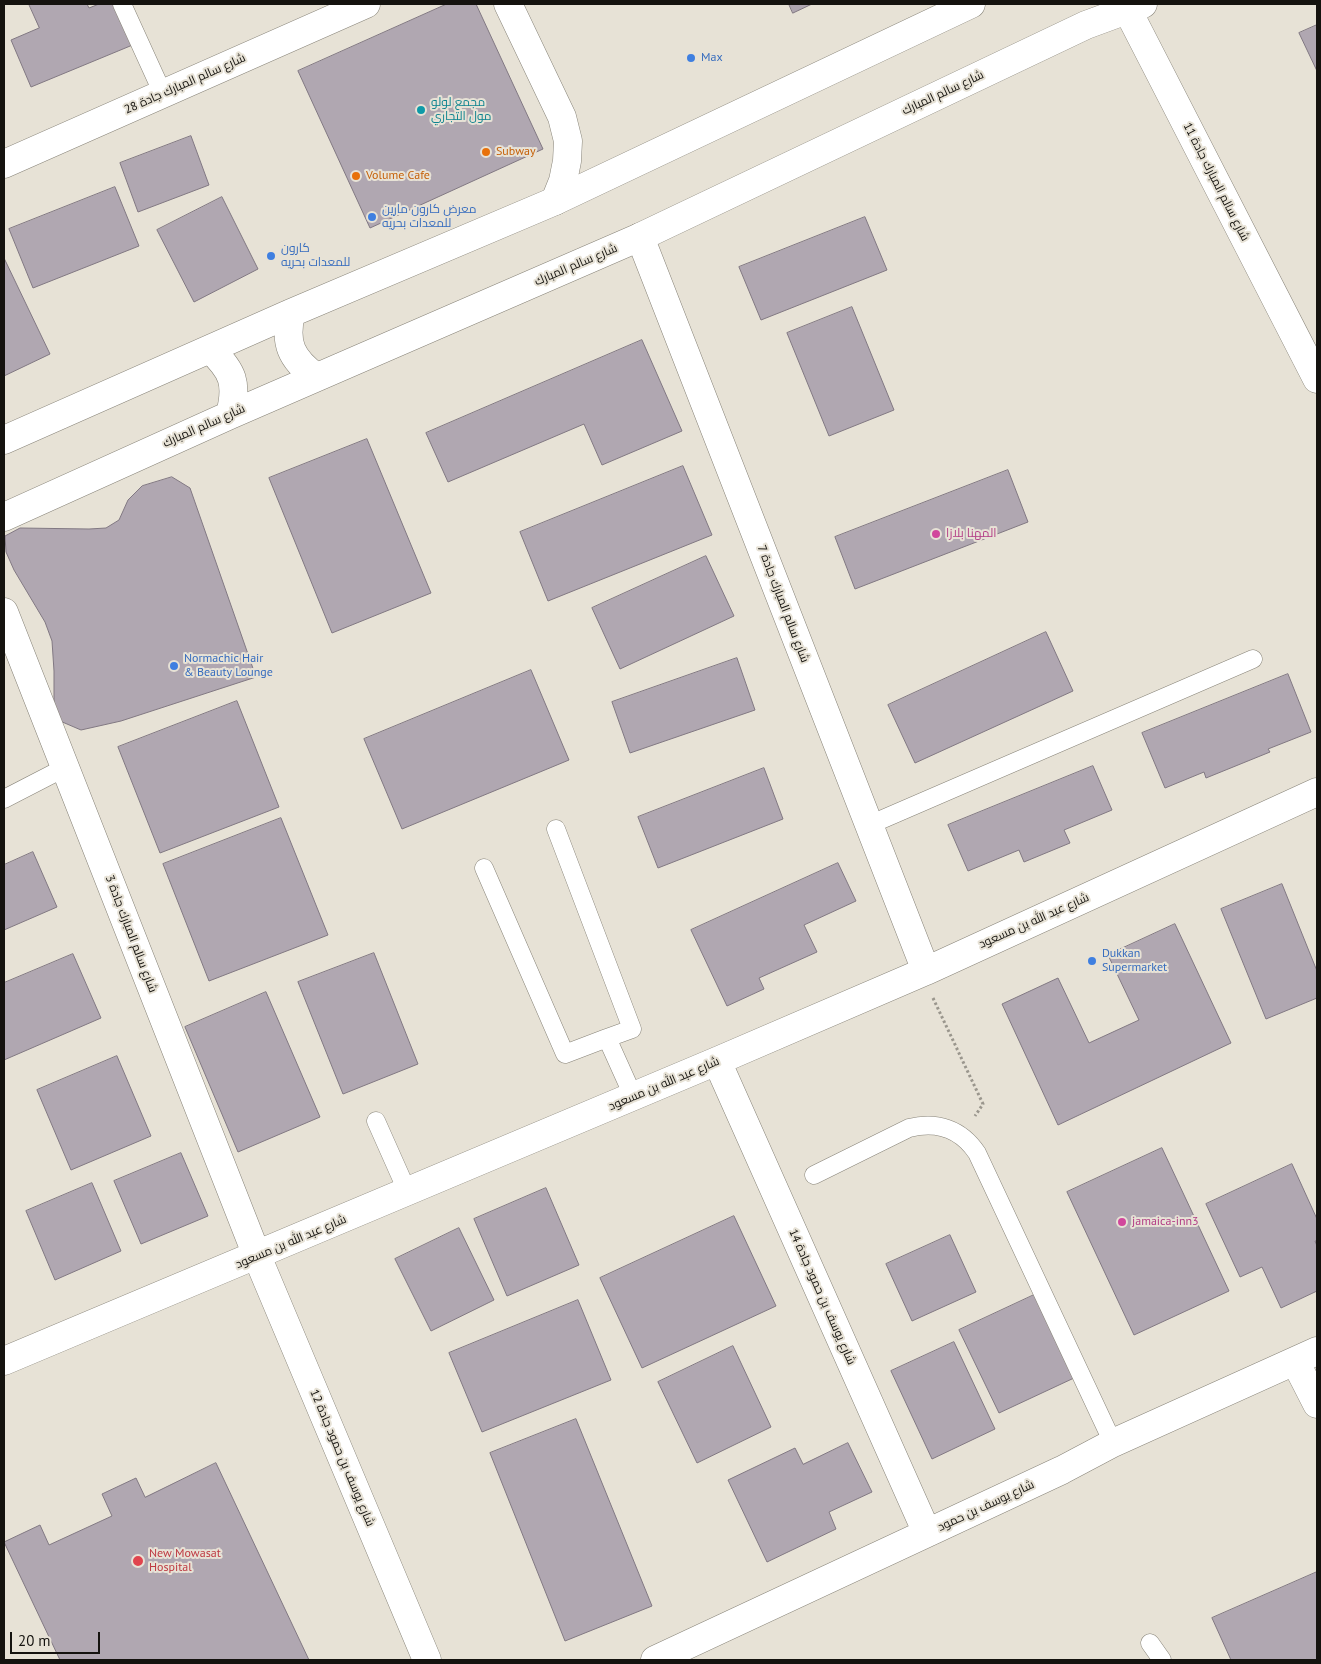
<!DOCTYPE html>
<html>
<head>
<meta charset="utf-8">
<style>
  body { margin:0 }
  #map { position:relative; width:1321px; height:1664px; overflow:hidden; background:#e7e2d6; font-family:"PT Sans",sans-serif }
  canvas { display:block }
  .frame { position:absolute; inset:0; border:5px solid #15130f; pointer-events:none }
  .scale { position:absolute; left:10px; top:1632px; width:90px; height:22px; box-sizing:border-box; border:2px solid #15130f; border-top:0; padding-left:6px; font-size:15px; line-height:18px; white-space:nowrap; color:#15130f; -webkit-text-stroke:4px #e7e2d6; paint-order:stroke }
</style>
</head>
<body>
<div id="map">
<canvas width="1321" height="1664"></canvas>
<div class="frame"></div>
<div class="scale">20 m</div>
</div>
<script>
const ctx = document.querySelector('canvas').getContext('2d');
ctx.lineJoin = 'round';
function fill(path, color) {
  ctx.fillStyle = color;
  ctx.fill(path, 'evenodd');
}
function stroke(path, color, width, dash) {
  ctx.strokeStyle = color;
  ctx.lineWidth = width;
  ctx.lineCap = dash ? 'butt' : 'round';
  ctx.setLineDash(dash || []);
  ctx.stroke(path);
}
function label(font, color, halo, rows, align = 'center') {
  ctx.font = font + ' "PT Sans",Cairo,sans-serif';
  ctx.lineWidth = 4;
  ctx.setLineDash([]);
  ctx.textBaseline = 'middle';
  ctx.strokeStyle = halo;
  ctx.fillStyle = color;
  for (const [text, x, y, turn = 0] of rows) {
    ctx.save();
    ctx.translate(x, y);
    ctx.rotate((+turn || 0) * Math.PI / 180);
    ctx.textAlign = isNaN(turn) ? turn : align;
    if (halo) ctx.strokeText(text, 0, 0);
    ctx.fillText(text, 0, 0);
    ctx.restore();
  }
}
const building = new Path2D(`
  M29,4H87L89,8L99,4H118L135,44L31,87L11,40L39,28Z
  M447,4H476L543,149L370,228L298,71Z
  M789,4H812L793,13Z
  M1317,25V71L1299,33Z
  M191,136L209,185L138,212L120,163Z
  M115,187L139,246L33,288L9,229Z
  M222,197L258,269L194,302L157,230Z
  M865,217L887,270L761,320L739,267Z
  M4,258L50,354L4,376Z
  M852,307L894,410L829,436L787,333Z
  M642,340L682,431L602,465L584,424L448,482L426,433Z
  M367,439L431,593L332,633L269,478Z
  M683,466L712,535L548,601L520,532Z
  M1008,470L1028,522L855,589L835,537Z
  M172,477L190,488L256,677L121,721L81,730L60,721L54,704V671L52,641L45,622L14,570L6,552L5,536L20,528L89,529L106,528L119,520L128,500L142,486Z
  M706,556L734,616L620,669L592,608Z
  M1046,632L1073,691L915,763L888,705Z
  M737,658L755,710L630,753L612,702Z
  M531,670L569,760L402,829L364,739Z
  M1288,674L1311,732L1268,749L1270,752L1206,778L1204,772L1165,788L1142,733Z
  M237,701L279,807L160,853L118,747Z
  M1093,766L1112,810L1064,830L1070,843L1024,862L1019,850L968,871L948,825Z
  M764,768L783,819L658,868L638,817Z
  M281,818L328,935L209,981L163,864Z
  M33,852L57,907L4,930V865Z
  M838,863L856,901L804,925L817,952L759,978L764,989L727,1006L691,930Z
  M1282,884L1317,971V998L1266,1019L1221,909Z
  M1175,924L1231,1043L1058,1125L1002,1004L1058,978L1089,1043L1139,1020L1108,955Z
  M374,953L418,1064L343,1094L298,982Z
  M73,954L101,1018L4,1060V983Z
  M266,992L320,1117L238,1152L185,1027Z
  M117,1056L151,1136L71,1170L37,1090Z
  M1162,1148L1229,1291L1134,1335L1067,1192Z
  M181,1153L208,1216L141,1244L114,1181Z
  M1292,1164L1317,1219V1241H1315L1317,1246V1291L1281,1308L1262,1267L1240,1277L1206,1204Z
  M92,1183L121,1251L55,1280L26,1211Z
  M546,1188L579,1265L507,1296L474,1219Z
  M734,1216L776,1306L642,1368L600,1278Z
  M459,1228L494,1300L431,1331L395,1259Z
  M950,1235L976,1292L912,1321L886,1264Z
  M1034,1295L1074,1378L999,1413L959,1330Z
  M578,1300L611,1380L482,1432L449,1353Z
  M954,1342L995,1429L932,1459L891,1371Z
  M733,1346L771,1427L697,1463L658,1382Z
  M576,1419L652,1606L565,1641L490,1453Z
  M848,1443L872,1492L829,1512L836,1529L767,1562L728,1480L795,1448L803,1464Z
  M216,1463L309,1660H60L4,1542L40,1525L49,1545L112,1516L102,1494L136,1478L145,1497Z
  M1317,1572V1660H1231L1212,1618Z`);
const path = new Path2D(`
  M933,998L983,1104L975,1116`);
const service = new Path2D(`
  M122,4L163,94
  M4,799L66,767
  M869,825L1253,659
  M556,829L632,1029L607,1038L634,1098
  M484,868L565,1054L607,1038
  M376,1121L408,1193
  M814,1175L909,1128C937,1121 961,1129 977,1153L1113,1443
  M1150,1643L1162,1660`);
const minor = new Path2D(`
  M508,4L562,117L568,141L567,161L563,181L555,201
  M1127,9L1317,379
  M4,164L366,4
  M640,237L926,971
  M4,612L257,1256L427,1660
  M717,1061L927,1533
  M4,1361L717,1061L926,971L1317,792
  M1295,1361L1317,1404
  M655,1660L1062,1470L1113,1443L1317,1351`);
const secondary = new Path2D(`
  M291,313C284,343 291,359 316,377
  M210,349C233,371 238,383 230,415
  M4,440L291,313L555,201L971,4
  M4,517L230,415L640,237L1086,25L1143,4`);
const markers = [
  [691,58,5,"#3f7fe0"],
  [421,110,5,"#0f9aa8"],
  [486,152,5,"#e8710a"],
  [356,176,5,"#e8710a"],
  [372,217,5,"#3f7fe0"],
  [271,256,5,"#3f7fe0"],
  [936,534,5,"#d1479c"],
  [174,666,5,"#3f7fe0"],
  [1092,961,5,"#3f7fe0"],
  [1122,1222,5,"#d1479c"],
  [138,1561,6,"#e0444e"]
];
const shopNames = [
  ["Max",701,58],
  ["معرض کارون مارین",382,210],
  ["للمعدات بحریه",382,224],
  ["کارون",281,249],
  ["للمعدات بحریه",281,263],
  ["Normachic Hair",184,659],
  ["& Beauty Lounge",184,673],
  ["Dukkan",1102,954],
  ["Supermarket",1102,968]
];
const streetNames = [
  ["شارع سالم المبارك جادة 28",185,84,-24],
  ["شارع سالم المبارك",943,93,-25],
  ["شارع سالم المبارك جادة 11",1216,182,63],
  ["شارع سالم المبارك",576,265,-23],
  ["شارع سالم المبارك",204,426,-24],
  ["شارع سالم المبارك جادة 7",783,604,69],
  ["شارع عبد الله بن مسعود",1034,921,-24],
  ["شارع سالم المبارك جادة 3",131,934,69],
  ["شارع عبد الله بن مسعود",664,1084,-23],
  ["شارع عبد الله بن مسعود",291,1242,-23],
  ["شارع يوسف بن حمود جادة 14",822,1297,66],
  ["شارع يوسف بن حمود جادة 12",342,1458,67],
  ["شارع يوسف بن حمود",986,1506,-25]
];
const cultureNames = [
  ["مجمع لولو",431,103],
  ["مول التجاري",431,117]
];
const foodNames = [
  ["Subway",496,152],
  ["Volume Cafe",366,176]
];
const hotelNames = [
  ["المهنا بلازا",946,534],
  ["jamaica-inn3",1132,1222]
];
const healthNames = [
  ["New Mowasat",149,1554],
  ["Hospital",149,1568]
];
fill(building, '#b0a7b1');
stroke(building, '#817882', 1);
stroke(service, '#878378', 19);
stroke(minor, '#878378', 29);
stroke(secondary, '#878378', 29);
stroke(path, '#9a968d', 3, [2.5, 2.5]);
stroke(service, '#fff', 18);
stroke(minor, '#fff', 28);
stroke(secondary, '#fff', 28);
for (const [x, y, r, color] of markers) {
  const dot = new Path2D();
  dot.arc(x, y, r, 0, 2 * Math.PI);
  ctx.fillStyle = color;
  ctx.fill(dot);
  stroke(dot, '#e7e2d6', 2);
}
label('12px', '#366cbe', '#e7e2d6', shopNames, 'left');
label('12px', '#15130f', '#e7e2d6', streetNames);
label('12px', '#0d838f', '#e7e2d6', cultureNames, 'left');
label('12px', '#c56008', '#e7e2d6', foodNames, 'left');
label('12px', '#b23c85', '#e7e2d6', hotelNames, 'left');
label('12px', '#be3a42', '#e7e2d6', healthNames, 'left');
</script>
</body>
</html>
